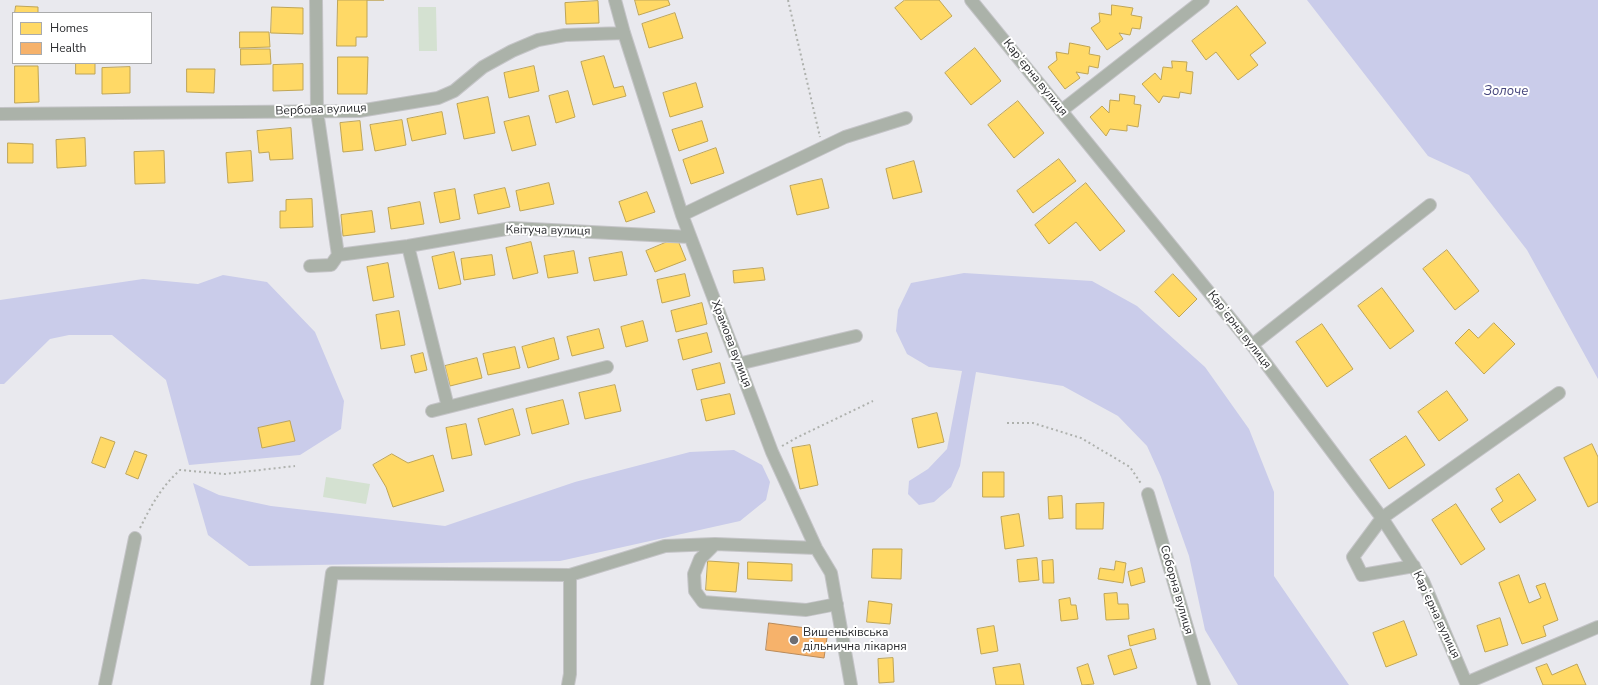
<!DOCTYPE html>
<html>
<head>
<meta charset="utf-8">
<style>
  body { margin:0 }
  #map { position:relative; width:1598px; height:685px; overflow:hidden; background:#e9e9ee; font-family:"Nunito Sans",sans-serif }
  canvas { display:block }
  .legend { position:absolute; left:12px; top:12px; width:140px; height:52px; box-sizing:border-box; background:#fff; border:1px solid #aaabac; margin:0; padding:5px 7px; list-style:none; font-size:12px; color:#2b2c2f }
  .legend li { display:flex; align-items:center; gap:8px; height:20px }
  .legend b { width:20px; border:1px solid #aaabac }
</style>
</head>
<body>
<div id="map">
<canvas width="1598" height="685"></canvas>
<ul class="legend">
<li><b style="height:11px;background:#ffd966"></b>Homes</li>
<li><b style="height:11px;background:#f6b26b"></b>Health</li>
</ul>
</div>
<script>
const ctx = document.querySelector('canvas').getContext('2d');
ctx.lineJoin = 'round';
function fill(path, color) {
  ctx.fillStyle = color;
  ctx.fill(path, 'evenodd');
}
function stroke(path, color, width, dash) {
  ctx.strokeStyle = color;
  ctx.lineWidth = width;
  ctx.lineCap = dash ? 'butt' : 'round';
  ctx.setLineDash(dash || []);
  ctx.stroke(path);
}
function label(font, color, halo, rows, align = 'center') {
  ctx.font = font + ' "Nunito Sans",sans-serif';
  ctx.lineWidth = 4;
  ctx.setLineDash([]);
  ctx.textBaseline = 'middle';
  ctx.strokeStyle = halo;
  ctx.fillStyle = color;
  for (const [text, x, y, turn = 0] of rows) {
    ctx.save();
    ctx.translate(x, y);
    ctx.rotate((+turn || 0) * Math.PI / 180);
    ctx.textAlign = isNaN(turn) ? turn : align;
    if (halo) ctx.strokeText(text, 0, 0);
    ctx.fillText(text, 0, 0);
    ctx.restore();
  }
}
const green = new Path2D(`
  M418,7H436L437,51H419Z
  M326,477L370,484L366,504L323,497Z`);
const water = new Path2D(`
  M1307,0H1598V379L1527,250L1469,175L1428,156Z
  M964,273L1092,281L1137,306L1205,367L1249,429L1274,492V576L1349,685H1238L1205,630L1189,556L1161,477L1147,446L1118,416L1063,386L976,372L960,466L951,487L934,502L919,505L908,494L909,481L928,469L947,449L962,371L929,367L907,354L896,331L898,310L911,283Z
  M223,275L267,282L315,332L344,401L341,429L300,455L189,465L166,380L112,335H69L50,339L4,384H0V300L143,279L198,284Z
  M734,450L762,465L770,482L766,500L740,521L560,561L249,566L208,535L193,483L219,495L271,506L445,526L575,482L690,452Z`);
const homes = new Path2D(`
  M338,0H384H367V37H356V46H337Z
  M635,0H668L670,5L639,15Z
  M905,0H939L952,16L921,40L895,8Z
  M598,1L599,23L566,24L565,3Z
  M1112,5L1133,8L1131,15L1142,17L1140,29L1132,28L1130,35L1119,33L1123,39L1107,50L1091,28L1100,22L1099,13L1111,15Z
  M16,6L38,7V13H15Z
  M1237,6L1266,43L1250,55L1258,65L1238,80L1216,52L1206,60L1192,41Z
  M272,7L303,8V34L271,33Z
  M675,13L683,38L649,48L642,24Z
  M240,32H269L270,47L240,48Z
  M1070,43L1090,47L1089,54L1100,56L1098,68L1089,66L1088,74L1076,72L1080,78L1065,89L1048,67L1057,60L1056,52L1068,54Z
  M975,48L1001,81L971,105L945,73Z
  M241,49H270L271,64L241,65Z
  M604,56L614,88L623,86L626,96L593,105L581,62Z
  M338,57H368L367,94H338Z
  M1172,61L1187,62L1186,71L1193,72L1191,94L1180,92L1179,98L1163,96L1159,103L1142,84L1155,73L1161,80L1163,67L1172,68Z
  M76,63H95V74H76Z
  M303,64V90L273,91V65Z
  M15,66H38L39,102L15,103Z
  M534,66L539,91L509,98L504,73Z
  M130,67V93L102,94V68Z
  M187,69H215L214,93L187,92Z
  M696,83L703,107L670,117L663,93Z
  M568,91L575,117L556,123L549,96Z
  M1120,94L1135,96L1134,104L1141,105L1138,127L1127,125V131L1110,129L1106,136L1090,117L1102,106L1109,113L1110,100L1119,101Z
  M488,97L495,133L464,139L457,104Z
  M1018,101L1044,133L1014,158L988,125Z
  M442,112L446,134L412,141L407,119Z
  M529,116L536,145L512,151L504,122Z
  M402,120L406,145L375,151L370,125Z
  M360,121L363,150L343,152L340,123Z
  M702,121L708,141L679,151L672,130Z
  M291,128L293,159L270,160L269,152L259,153L257,131Z
  M85,138L86,166L57,168L56,140Z
  M8,143L33,144V163H8Z
  M716,148L724,173L691,184L683,160Z
  M164,151L165,183L135,184L134,152Z
  M251,151L253,181L228,183L226,153Z
  M1059,159L1076,181L1033,213L1017,191Z
  M914,161L922,192L893,199L886,169Z
  M822,179L829,208L797,215L790,186Z
  M549,183L554,204L520,211L516,191Z
  M1086,183L1125,231L1100,251L1076,222L1049,244L1035,225Z
  M505,188L510,207L478,214L474,195Z
  M455,189L460,219L440,223L434,193Z
  M647,192L655,212L626,222L619,202Z
  M312,199L313,227L280,228V211H286V200Z
  M420,202L424,224L391,229L388,208Z
  M372,211L375,232L343,236L341,215Z
  M677,238L686,260L655,272L646,251Z
  M531,242L538,273L513,279L506,248Z
  M1447,250L1479,291L1455,310L1423,269Z
  M574,251L578,273L548,278L544,256Z
  M454,252L461,284L439,289L432,257Z
  M622,252L627,275L594,281L589,258Z
  M492,255L495,275L464,280L461,259Z
  M388,263L394,297L373,301L367,267Z
  M763,268L765,280L734,283L733,271Z
  M685,274L690,296L662,303L657,280Z
  M1173,274L1197,299L1179,317L1155,292Z
  M1382,288L1414,331L1390,349L1358,306Z
  M702,303L707,324L676,332L671,311Z
  M399,311L405,345L381,349L376,315Z
  M643,321L648,341L626,347L621,327Z
  M1494,323L1515,344L1484,374L1455,343L1469,329L1478,338Z
  M1322,324L1353,369L1327,387L1296,342Z
  M599,329L604,348L572,356L567,337Z
  M707,333L712,352L683,360L678,340Z
  M554,338L559,359L528,368L522,347Z
  M515,347L520,368L488,375L483,354Z
  M423,353L427,370L415,373L411,356Z
  M477,358L482,378L450,386L445,366Z
  M720,363L725,383L697,390L692,370Z
  M615,385L621,411L585,419L579,393Z
  M1447,391L1468,420L1439,441L1418,412Z
  M730,394L735,414L706,421L701,400Z
  M563,400L569,424L532,434L526,409Z
  M513,409L520,435L485,445L478,419Z
  M937,413L944,442L918,448L912,419Z
  M290,421L295,441L262,448L258,428Z
  M466,424L472,455L452,459L446,428Z
  M1406,436L1425,465L1389,489L1370,460Z
  M101,437L115,442L105,468L92,463Z
  M1592,444L1598,457V502L1588,507L1564,458Z
  M810,445L818,485L800,489L792,448Z
  M135,451L147,455L138,479L126,474Z
  M392,454L408,463L433,455L444,491L393,507L386,487L373,465Z
  M983,472H1004V497H983Z
  M1519,474L1536,500L1500,523L1491,509L1503,501L1496,489Z
  M1062,496L1063,518L1049,519L1048,497Z
  M1104,503L1103,529H1076V504Z
  M1456,504L1485,549L1461,565L1432,520Z
  M1019,514L1024,546L1005,549L1001,517Z
  M873,549H902L901,579L872,578Z
  M1037,558L1039,580L1019,582L1017,560Z
  M1053,560L1054,583H1043L1042,561Z
  M708,561L739,563L736,592L706,590Z
  M1116,561L1126,563L1123,583L1098,579L1100,568L1114,570Z
  M748,562L792,564V581L748,579Z
  M1142,568L1145,582L1131,586L1128,572Z
  M1519,575L1529,603L1541,598L1536,586L1545,583L1558,620L1543,626L1546,636L1522,644L1499,583Z
  M1117,593L1118,604H1128L1129,619L1106,620L1104,594Z
  M1070,598L1071,605H1076L1078,619L1061,621L1059,600Z
  M869,601L892,604L890,624L867,622Z
  M1500,618L1508,645L1485,652L1477,626Z
  M1404,621L1417,655L1386,667L1373,633Z
  M994,626L998,651L981,654L977,629Z
  M1154,629L1156,639L1130,646L1128,636Z
  M1131,649L1137,668L1114,675L1108,656Z
  M893,658L894,682L879,683L878,659Z
  M1020,664L1024,685H996L993,668Z
  M1088,664L1094,684L1082,685L1077,668Z
  M1547,664L1552,675L1577,664L1586,685H1543L1536,668Z`);
const health = new Path2D(`
  M769,623L828,631L824,658L766,650Z`);
const path = new Path2D(`
  M788,0L820,137
  M1007,423H1033L1081,438L1130,467L1142,485
  M782,446L798,437L873,401
  M140,528C151,506 161,487 180,470L225,474L295,466`);
const minor = new Path2D(`
  M615,0L624,33L682,215L772,452L816,548L831,573L851,685
  M971,0L1252,345L1382,518L1423,581L1467,685
  M1061,111L1203,0
  M0,114L359,111L438,98L454,91L483,67L512,51L538,40L565,35L624,33
  M682,215L845,137L906,118
  M408,246L448,407
  M338,255L408,246L512,228L690,237
  M310,266L331,265L338,255L317,111L316,0
  M1252,345L1430,205
  M738,364L856,336
  M432,411L607,367
  M1148,494L1204,685
  M715,544L700,559L694,574L695,591L703,602L806,610L837,604
  M1414,566L1362,575L1353,557L1382,518L1559,393
  M1466,683L1598,627
  M105,685L135,538
  M317,685L332,573L570,575L665,546L715,544L816,548
  M568,685L570,674V575`);
const markers = [
  [794,640,5,"#6e6e72"]
];
const streetNames = [
  ["Карʼєрна вулиця",1035,78,51],
  ["Вербова вулиця",321,110,-2],
  ["Квітуча вулиця",548,231,1],
  ["Карʼєрна вулиця",1239,330,52],
  ["Храмова вулиця",731,344,69],
  ["Соборна вулиця",1176,590,74],
  ["Карʼєрна вулиця",1436,615,65]
];
const poiNames = [
  ["Вишеньківська",803,633],
  ["дільнична лікарня",803,647]
];
const waterNames = [
  ["Золоче",1506,92]
];
fill(green, '#d4e1d1');
fill(water, '#caccea');
fill(homes, '#ffd966');
stroke(homes, '#bfa556', 1);
fill(health, '#f6b26b');
stroke(health, '#b98a59', 1);
stroke(minor, '#c4c4c7', 14);
stroke(path, '#aeb1ad', 2, [2, 3]);
stroke(minor, '#abb2a9', 12);
for (const [x, y, r, color] of markers) {
  const dot = new Path2D();
  dot.arc(x, y, r, 0, 2 * Math.PI);
  ctx.fillStyle = color;
  ctx.fill(dot);
  stroke(dot, '#fff', 1.5);
}
label('12px', '#2b2c2f', '#fff', streetNames);
label('12px', '#2b2c2f', '#fff', poiNames, 'left');
label('italic 13px', '#47477d', '#fff', waterNames);
</script>
</body>
</html>
